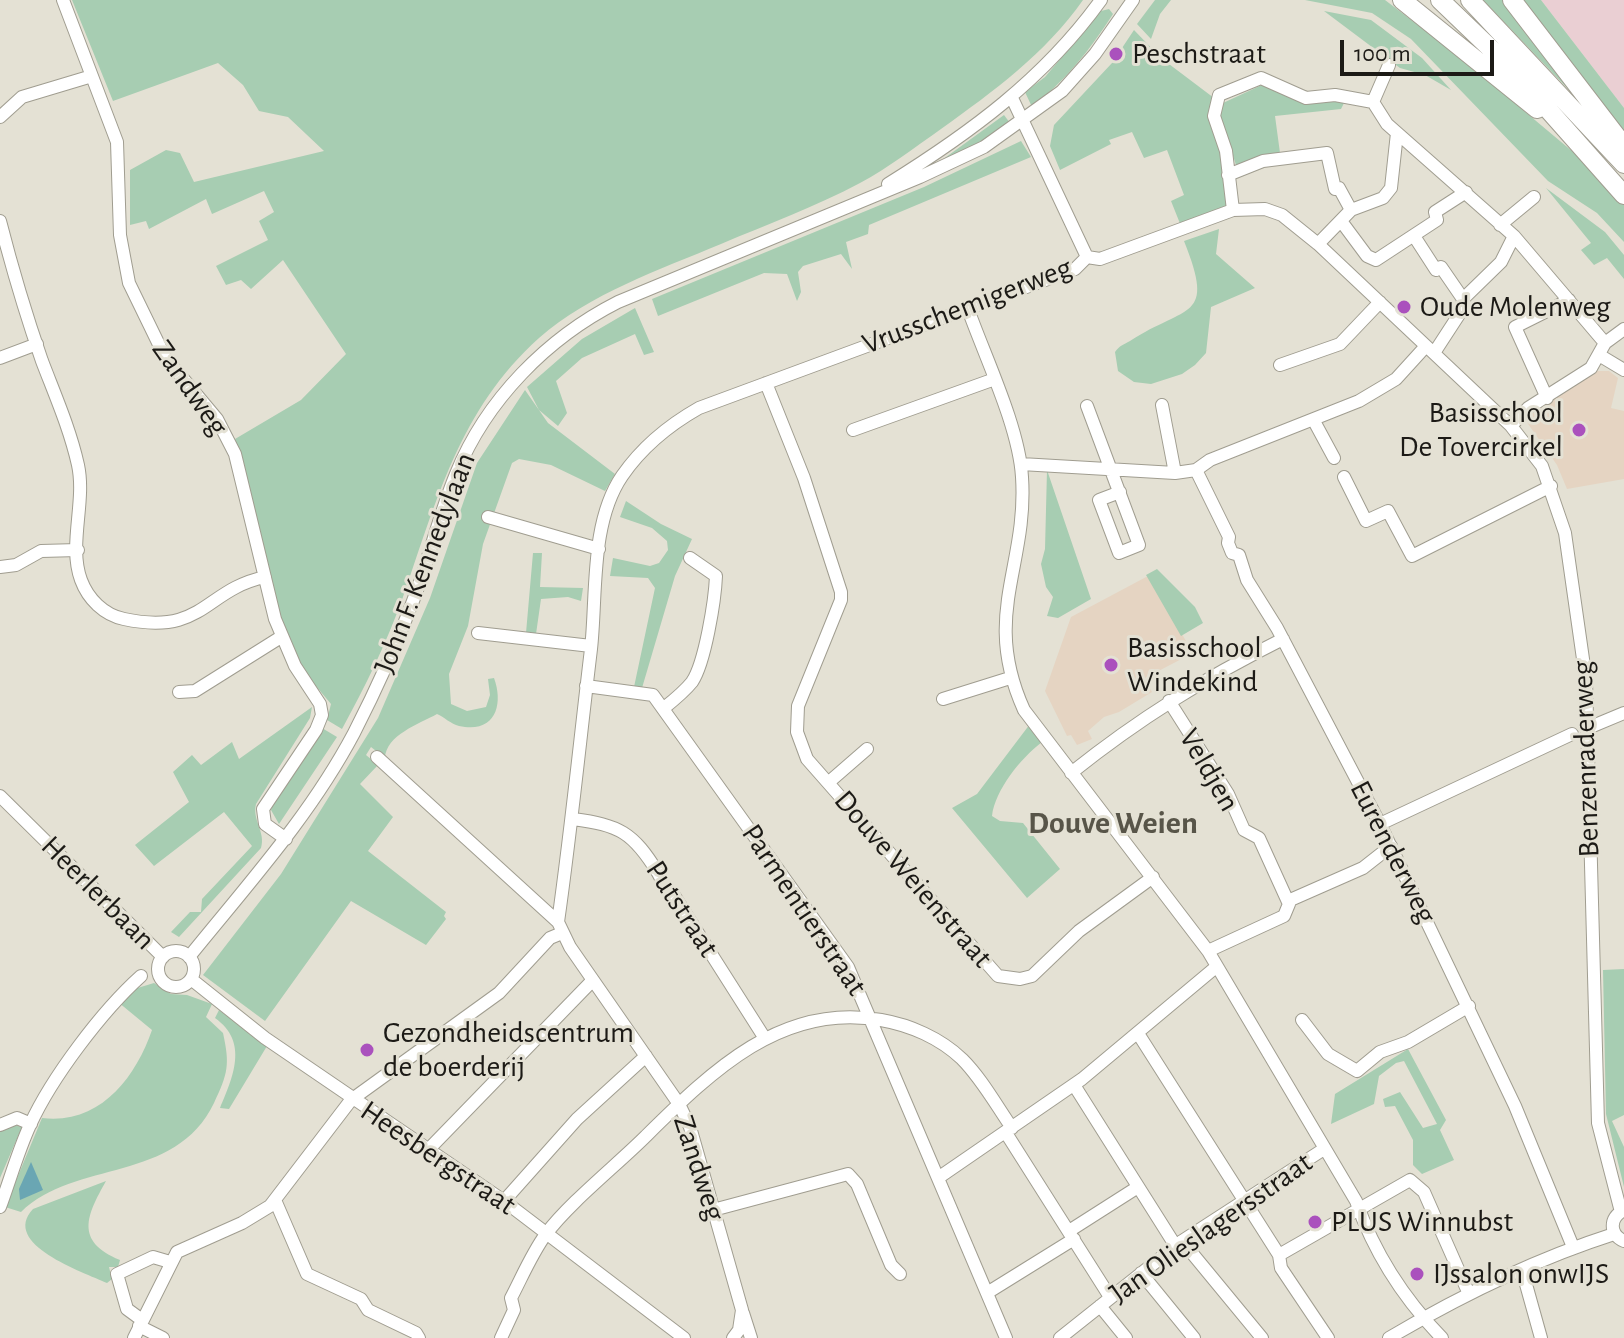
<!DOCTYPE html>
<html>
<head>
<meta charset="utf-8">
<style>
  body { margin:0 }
  #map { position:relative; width:1624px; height:1338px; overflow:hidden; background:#e4e1d4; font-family:"Alegreya Sans",sans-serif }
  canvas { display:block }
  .scale { position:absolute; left:1340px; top:40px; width:154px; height:36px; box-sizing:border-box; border:4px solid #1c1a16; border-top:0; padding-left:10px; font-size:24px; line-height:28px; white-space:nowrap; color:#1c1a16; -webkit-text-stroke:6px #e4e1d4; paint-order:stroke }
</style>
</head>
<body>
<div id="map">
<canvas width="1624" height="1338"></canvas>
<div class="scale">100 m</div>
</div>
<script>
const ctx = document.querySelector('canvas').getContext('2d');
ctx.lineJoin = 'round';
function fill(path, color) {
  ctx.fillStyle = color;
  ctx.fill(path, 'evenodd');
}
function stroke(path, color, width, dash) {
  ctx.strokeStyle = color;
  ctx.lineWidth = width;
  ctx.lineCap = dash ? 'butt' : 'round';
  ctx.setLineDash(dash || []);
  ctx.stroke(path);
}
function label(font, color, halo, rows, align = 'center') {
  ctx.font = font + ' "Alegreya Sans",sans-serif';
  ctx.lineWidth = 6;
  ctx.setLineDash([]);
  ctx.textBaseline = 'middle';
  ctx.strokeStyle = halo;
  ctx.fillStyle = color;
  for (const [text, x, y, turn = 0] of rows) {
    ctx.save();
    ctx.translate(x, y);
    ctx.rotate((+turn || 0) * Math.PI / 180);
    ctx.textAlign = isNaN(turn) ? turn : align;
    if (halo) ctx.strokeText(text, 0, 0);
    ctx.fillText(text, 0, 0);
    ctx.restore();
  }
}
const education = new Path2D(`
  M1596,371H1609L1618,378L1611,408L1624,411V479L1567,489L1557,465L1526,421L1530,411L1559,396L1571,383L1581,382Z
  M1148,576L1193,653L1145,678L1152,692L1119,712L1104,717L1088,731L1092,739L1077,745L1071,735L1067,736L1045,691L1071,617Z`);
const medical = new Path2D(`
  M1541,0H1624V108Z`);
const green = new Path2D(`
  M72,0H1083C1045,54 994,91 941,129C914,148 888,168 860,183C815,207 768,224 721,244C659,270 591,293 539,338C459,410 437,500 403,597C387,642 365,687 342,729L327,720L331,704L305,673L281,626L235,439L301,400L346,354L283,260L251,289L241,280L226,285L216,266L268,240L259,221L274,212L264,191L212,214L206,199L149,229L146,221L130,225V170L166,150L180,153L194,182L324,151L288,117L259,111L243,85L218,63L113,101Z
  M1155,0H1171L1160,14L1151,39L1137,24Z
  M1305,0H1385L1461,58L1585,162L1624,203V242L1597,213L1548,181L1411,39L1372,13Z
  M1483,0H1508L1608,131Z
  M1522,0H1541L1624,108V134Z
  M1109,9L1113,14C1090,50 1065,81 1032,107L1025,92L1045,77L1101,11Z
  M1324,11L1371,20L1422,58L1451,90L1425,75L1400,68Z
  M1134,30L1161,58L1214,98L1229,170L1230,207L1181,226L1171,201L1184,195L1167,150L1144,158L1132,132L1109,140L1111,144L1060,170L1050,146L1054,125L1112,63Z
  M1264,84L1304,102L1345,101L1341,109L1275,116L1280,153L1237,168L1220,116L1223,103Z
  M1004,115L1010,123L990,139L942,160Z
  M1021,141L1031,157L869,225L868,234L846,242L852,269L841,254L803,266L798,272L801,292L797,301L787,274L764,273L658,316L652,299L924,187Z
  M1546,188L1605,232L1624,255V279L1607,258L1594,265L1581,250L1591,243Z
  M1219,229L1216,254L1255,288L1211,307L1206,353L1195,365L1182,374L1151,384L1134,382L1118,371L1115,352C1120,345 1123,345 1130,341C1187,304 1216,321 1184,241Z
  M635,308L654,352L644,355L635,334L582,358L556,381L567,413L558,426L539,410L527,387L582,339Z
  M525,390L548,423L615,474L605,491L551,465L519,459L512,463L483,544L468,626L449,674L451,704L467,711L486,707L490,695L488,679L494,678C504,705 495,734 459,726C451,724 444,717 437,714C419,724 386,735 385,758L371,747L366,755L378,765L360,784L393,817L368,851L446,912L444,916L446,919L426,945L351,901L265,1021L203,975L281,874L378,718L430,598L477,463Z
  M1047,470L1091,599L1058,618L1047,616L1053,597L1046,587L1041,564L1045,549Z
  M626,501L661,524L692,539L675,576L642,688L634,687L655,588L648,578L610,576L613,558L650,566L659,563L668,550L667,541L652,528L620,517Z
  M533,553H542L540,587L583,588L581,601L568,597L541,599L536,634L526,633Z
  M1157,569L1195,607L1203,623L1181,636L1146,575Z
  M312,707L310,718L256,804C252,821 266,832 261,848L179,937L171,932L190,912H201L202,899L252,846L224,812L154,866L135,845L189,802L173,772L192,755L201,765L232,742L239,759Z
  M1030,724L1042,742C1021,758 995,790 992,816L1000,821L1023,823L1060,869L1027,898L952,808L977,794Z
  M322,728L337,737L279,824L271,810L275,799Z
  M1624,969V1115L1612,1121L1624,1147V1187L1606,1114L1603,970Z
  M154,983L171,994L187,995L212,1004L206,1017L223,1033C230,1065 228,1073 214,1103C175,1184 75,1159 21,1212L5,1207L42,1118C99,1125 135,1079 152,1030L118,1002L131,990Z
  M219,1010L267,1046L229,1109L220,1108C233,1077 249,1042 215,1018Z
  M1408,1049L1446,1120L1440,1130L1454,1160L1422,1174L1413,1165V1140L1395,1106L1385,1107L1383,1099L1400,1092L1423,1128L1437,1124L1404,1061L1396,1063L1379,1076L1374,1104L1331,1124L1335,1094Z
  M14,1125L22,1127L0,1178V1130Z
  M106,1181C87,1215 74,1241 120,1260L118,1267H109L112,1279L107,1283C83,1272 0,1244 33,1209Z`);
const water = new Path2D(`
  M31,1162L43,1190L20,1200L19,1189Z`);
const minor = new Path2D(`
  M63,0L117,142L120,235L129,283L165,357L217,419L235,454L275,619L295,666L320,704L322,715L316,730L263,809L265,824L286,839
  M1012,98L1087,257
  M1373,102L1389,65
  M0,117L22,97L92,76
  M1228,175L1263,161L1327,153L1335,189L1339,188L1351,210
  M888,184C970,133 1044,79 1101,0
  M1233,210L1226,151L1214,116L1219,95L1261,78L1306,98L1335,95L1373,102L1387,124L1514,236L1605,343
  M0,221C12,268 26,315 42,361C55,395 70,429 78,465C86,502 68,545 81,580C88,599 104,615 124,619C204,636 204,590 265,577
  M1341,221L1367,256L1376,260L1437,220L1435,212L1466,192
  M1500,225L1534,197
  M1414,236L1436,270L1441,267L1463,299
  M1318,244L1351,210L1383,198L1391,188L1397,133
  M1087,257L1100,259L1233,210L1265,209L1282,215L1318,244L1511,426L1542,466L1565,533L1586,680L1598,1123L1621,1212
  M968,309C985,357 1019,427 1022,477C1028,567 981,615 1024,710L1208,951L1356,1201C1374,1252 1404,1299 1442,1338
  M1434,353L1462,310L1463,299L1501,262L1514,236
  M1599,355L1624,370
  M0,358L37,344
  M1280,365L1340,344L1380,302
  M766,383L804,478L841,592V600L798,706L797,732L807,759L998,976L1020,979L1032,976L1079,931L1153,877
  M1547,398L1515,327L1569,300
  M1162,405L1175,473
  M1087,406C1105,453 1122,499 1139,545L1119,553L1099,500L1120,492
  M1314,421L1334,458
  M1511,426L1528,408L1591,368L1605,343L1624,329
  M853,430L992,380
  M1021,464L1175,473L1196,470L1210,460L1359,401L1396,379L1426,346
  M1196,470L1229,537L1228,543L1232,553L1239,555L1247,580L1277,628L1380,824L1515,1106L1573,1247
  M1344,477L1366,521L1388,511L1412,556L1551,486
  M488,517L599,549
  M0,567L16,565L41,551L78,550
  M478,633L591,646
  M586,686L653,695L848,967L1006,1338
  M179,692L195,691L281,637
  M943,699L1010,678
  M1169,701L1228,794L1244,830L1259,838L1289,904L1284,916L1208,951
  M664,708C674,700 684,692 692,682C705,663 715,600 716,576L690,558
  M1588,728L1624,713
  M377,757L558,922L570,947L679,1104L690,1127L742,1310L739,1330L733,1338
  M1071,773C1140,718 1203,679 1283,639
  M829,782L867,749
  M0,796L163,957
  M573,819C619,825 633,832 658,873C664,883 664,891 675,897L764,1037
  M1380,824L1572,734
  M1288,901L1363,868L1391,846
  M558,922C571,831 580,740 591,649C597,595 590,523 622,476C642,447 669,425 699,408L1075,269L1087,257
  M158 969a18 18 0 1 1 36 0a18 18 0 1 1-36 0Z
  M189,957C248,884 310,816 354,733C376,690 396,646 413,601C429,559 439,515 456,474C486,400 547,338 618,302L920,177L984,147L1062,91L1095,54L1133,0
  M191,979L265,1038L504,1201L684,1338
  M1302,1020L1328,1054L1357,1071L1380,1052L1408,1042L1469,1006
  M1139,1035L1279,1255L1281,1268L1328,1338
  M1074,1085L1175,1245
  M0,1125L17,1118L31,1124
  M1006,1133L1110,1297
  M428,1150L593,980
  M938,1178L1082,1079L1216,967
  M275,1200L307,1274L361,1299L368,1310L416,1333L419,1338
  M504,1201L577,1119L646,1056
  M0,1207C10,1180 18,1151 30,1125C52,1077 102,1011 141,976
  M713,1210L848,1174L857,1184L891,1265L900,1274
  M1624,1210C1609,1218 1609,1234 1624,1241
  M1069,1231L1138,1187
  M1182,1241L1262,1338
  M1279,1255L1410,1180L1424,1192L1469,1294
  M1522,1270L1541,1338
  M1141,1273L1194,1338
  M987,1293L1074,1239
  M1100,1306L1126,1338
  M743,1313L751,1338
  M142,1320L127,1309L117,1274L153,1257L170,1262
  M139,1326L163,1338
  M134,1338L177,1252L242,1223L270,1206L351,1100L499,993L550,938L562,933
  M501,1338L514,1310L511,1298C522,1277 532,1253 546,1234C569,1203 618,1164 646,1136C712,1071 782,1002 881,1020C910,1025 940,1038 962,1059C982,1079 996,1105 1012,1128
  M1060,1338L1182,1241L1324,1149
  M1389,1338C1460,1296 1536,1259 1614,1234`);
const highway = new Path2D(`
  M1402,0L1537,109
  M1440,0L1514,71L1624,195
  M1470,0L1624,164
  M1512,0L1624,146`);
const markers = [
  [1116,54,8,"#aa51bd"],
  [1404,307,8,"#aa51bd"],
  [1579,430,8,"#aa51bd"],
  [1111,665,8,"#aa51bd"],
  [367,1050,8,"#aa51bd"],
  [1315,1222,8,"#aa51bd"],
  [1417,1274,8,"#aa51bd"]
];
const poiNames = [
  ["Peschstraat",1132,54],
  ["Oude Molenweg",1420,307],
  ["Basisschool",1563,413,"right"],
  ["De Tovercirkel",1563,447,"right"],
  ["Basisschool",1127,648],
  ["Windekind",1127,682],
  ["Gezondheidscentrum",383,1033],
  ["de boerderij",383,1067],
  ["PLUS Winnubst",1331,1222],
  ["IJssalon onwIJS",1433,1274]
];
const streetNames = [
  ["Vrusschemigerweg",967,306,-21],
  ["Zandweg",190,388,55],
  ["John F. Kennedylaan",425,563,-69],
  ["Benzenraderweg",1586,759,-92],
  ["Veldjen",1209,770,60],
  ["Eurenderweg",1393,852,63],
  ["Douve Weienstraat",913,879,49],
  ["Heerlerbaan",98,893,45],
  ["Putstraat",682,909,57],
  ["Parmentierstraat",804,910,56],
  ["Heesbergstraat",438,1158,34],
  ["Zandweg",699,1168,72],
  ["Jan Olieslagersstraat",1211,1228,-35]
];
const neighbourhoodNames = [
  ["Douve Weien",1113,823]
];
fill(education, '#e5d4c2');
fill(medical, '#eacfd3');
fill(green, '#a7cdb2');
fill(water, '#6aa6b3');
stroke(minor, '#a09d90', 14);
stroke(highway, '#a09d90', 20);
stroke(minor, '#fff', 12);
stroke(highway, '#fff', 18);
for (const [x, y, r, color] of markers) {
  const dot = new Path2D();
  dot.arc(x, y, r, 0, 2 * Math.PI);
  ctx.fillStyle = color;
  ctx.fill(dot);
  stroke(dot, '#e4e1d4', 3);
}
label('30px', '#1c1a16', '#e4e1d4', poiNames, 'left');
label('30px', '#1c1a16', '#e4e1d4', streetNames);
label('bold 32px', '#585549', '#e4e1d4', neighbourhoodNames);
</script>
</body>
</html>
